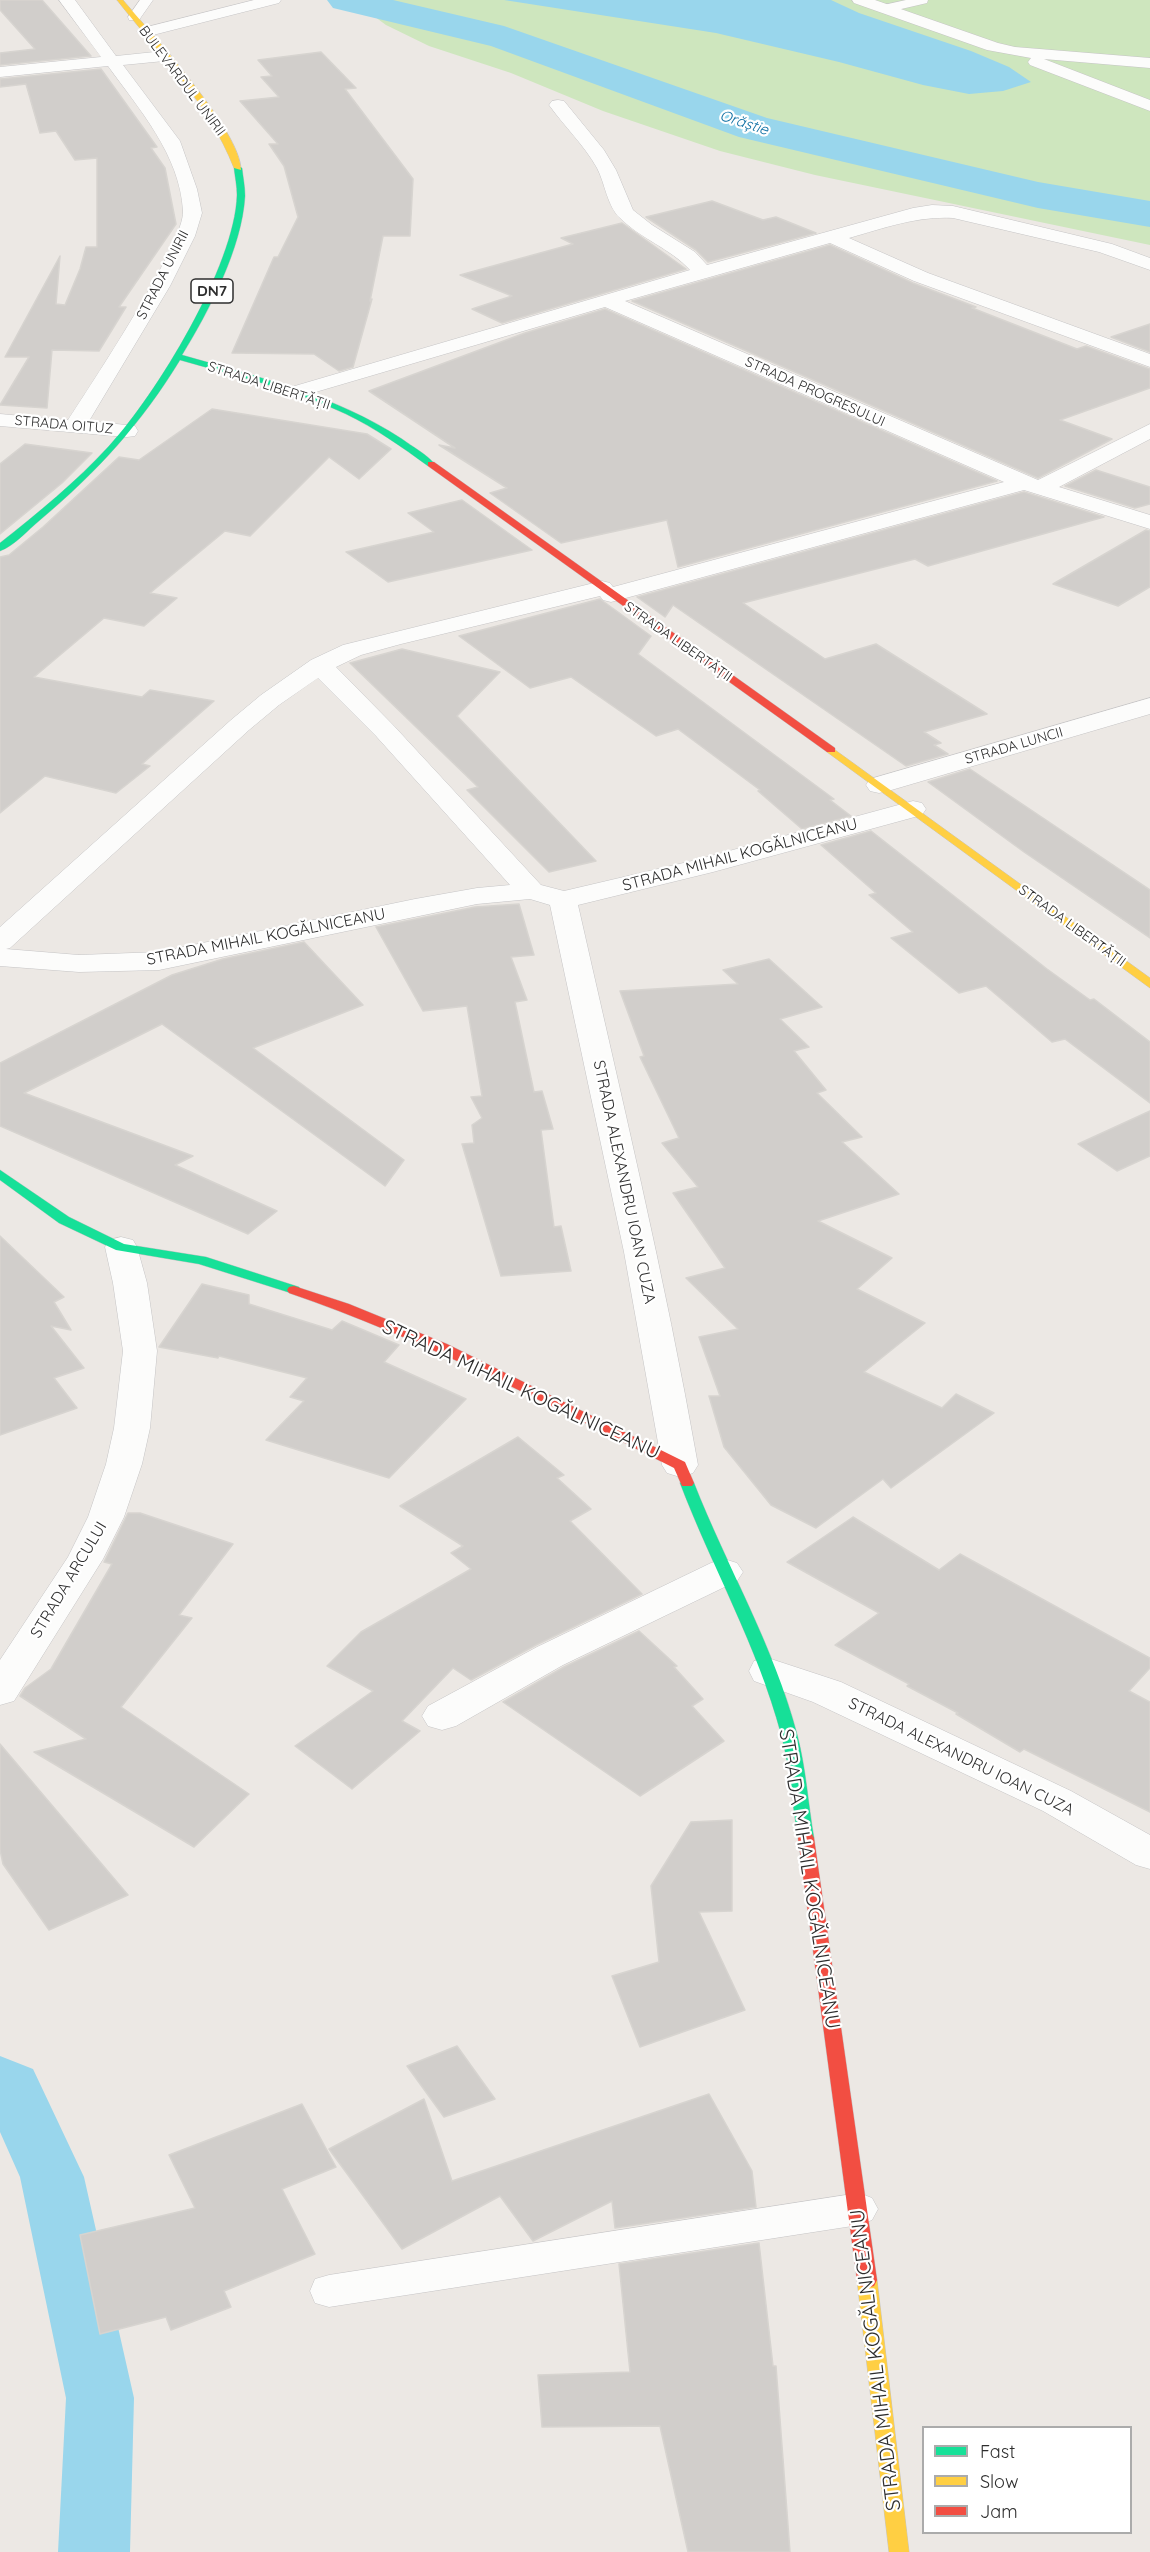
<!DOCTYPE html>
<html>
<head>
<meta charset="utf-8">
<style>
  body { margin:0 }
  #map { position:relative; width:1150px; height:2552px; overflow:hidden; background:#ece8e4; font-family:Quicksand,sans-serif }
  canvas { display:block }
  .legend { position:absolute; left:922px; top:2426px; width:210px; height:108px; box-sizing:border-box; background:#fff; border:2px solid #ababab; margin:0; padding:8px 10px; list-style:none; font-size:18px; color:#2e2e2e }
  .legend li { display:flex; align-items:center; gap:12px; height:30px }
  .legend b { width:30px; border:2px solid #ababab }
</style>
</head>
<body>
<div id="map">
<canvas width="1150" height="2552"></canvas>
<ul class="legend">
<li><b style="height:8px;background:#16e098"></b>Fast</li>
<li><b style="height:8px;background:#ffcf43"></b>Slow</li>
<li><b style="height:8px;background:#f24e42"></b>Jam</li>
</ul>
</div>
<script>
const ctx = document.querySelector('canvas').getContext('2d');
ctx.lineJoin = 'round';
function fill(path, color) {
  ctx.fillStyle = color;
  ctx.fill(path, 'evenodd');
}
function stroke(path, color, width, dash) {
  ctx.strokeStyle = color;
  ctx.lineWidth = width;
  ctx.lineCap = dash ? 'butt' : 'round';
  ctx.setLineDash(dash || []);
  ctx.stroke(path);
}
function label(font, color, halo, rows, align = 'center') {
  ctx.font = font + ' Quicksand,sans-serif';
  ctx.lineWidth = 4.5;
  ctx.setLineDash([]);
  ctx.textBaseline = 'middle';
  ctx.strokeStyle = halo;
  ctx.fillStyle = color;
  for (const [text, x, y, turn = 0] of rows) {
    ctx.save();
    ctx.translate(x, y);
    ctx.rotate((+turn || 0) * Math.PI / 180);
    ctx.textAlign = isNaN(turn) ? turn : align;
    if (halo) ctx.strokeText(text, 0, 0);
    ctx.fillText(text, 0, 0);
    ctx.restore();
  }
}
const green = new Path2D(`
  M352,0H1150V245L815,175L720,151L603,111L511,73L429,46L386,25Z`);
const water = new Path2D(`
  M504,0H831L859,13L971,51L1009,67L1031,82L1003,91L969,94L923,85L839,62L716,33Z`);
const canal = new Path2D(`
  M0,2056L33,2069L84,2177L134,2398L130,2552H58L66,2398L20,2177L0,2132Z`);
const river = new Path2D(`
  M327,0H393L504,26L767,118L1038,182L1150,201V227L1038,208L739,137L491,46L333,8Z`);
const building = new Path2D(`
  M0,0H42L91,56L0,65V53L35,49L0,10Z
  M321,52L356,88L345,89L413,179L410,236H383L370,301L372,299L353,367L339,371L314,354L232,353L274,257H278L298,217L284,166L269,144H278L240,101L279,97L261,77L272,76L258,60Z
  M101,69L157,147L151,148L165,168L176,224L119,307H126L99,351L52,350L47,408L0,405L29,357H5L60,256L56,304L65,305L80,269L86,247H97V158L75,160L56,131L40,133L26,84L0,87V79Z
  M712,201L763,220L776,217L816,233L708,262L696,250L646,217Z
  M622,223L686,269L502,323L472,309L512,296L460,275L573,244L561,238Z
  M830,245L913,283L976,307L972,308L1077,349L1086,346L1150,369V388L1060,420L1112,439L1038,478L632,301Z
  M605,309L997,481L678,567L667,520L561,543L490,493L507,488L439,445L455,448L369,391L525,333Z
  M1150,324V352L1111,337Z
  M212,409L367,434L391,449L359,479L329,457L250,536L225,531L150,593L177,598L144,626L104,618L34,677L142,697L150,690L214,701L142,764L150,766L116,793L45,776L0,813V557L9,555L43,527L119,457L139,460Z
  M25,444L92,453L62,483L0,534V464Z
  M1096,470L1150,487V504L1135,508L1065,486Z
  M1024,492L1104,517L928,566L915,559L743,603L825,659L876,644L987,714L924,732L941,743L934,745L948,754L906,766L673,605L665,617L637,597Z
  M462,500L532,550L388,582L346,552L434,532L408,513Z
  M1146,530L1150,531V587L1118,606L1053,584Z
  M600,599L651,636L638,654L834,799L830,800L851,816L802,829L758,791L760,790L678,729L656,736L571,677L530,688L459,636Z
  M402,649L500,672L457,716L596,861L549,872L467,790L478,787L350,663Z
  M970,769L1150,890V938L1024,852L928,782Z
  M871,831L1047,969L1090,1000L1094,999L1150,1042V1103L1065,1039L1052,1042L986,986L959,993L891,938L913,932L869,895L876,893L821,845Z
  M519,904L534,955L511,957L527,1000L515,1002L534,1092L542,1091L553,1129L541,1130L554,1227L561,1226L571,1271L501,1276L462,1144L474,1143L472,1125L482,1118L471,1097L482,1096L467,1006L423,1011L376,927L475,907Z
  M304,942L363,1005L253,1048L404,1160L385,1186L162,1024L24,1093L193,1156L175,1165L277,1211L248,1234L0,1126V1063L172,975L223,959Z
  M769,959L822,1007L780,1019L809,1047L794,1051L826,1090L817,1093L862,1137L842,1142L899,1194L818,1221L892,1258L857,1289L925,1323L864,1372L942,1408L956,1394L994,1413L891,1488L883,1479L816,1528L771,1505L724,1447L709,1396H720L699,1337L738,1329L686,1278L725,1268L673,1193L698,1187L662,1143L679,1138L640,1057L644,1056L620,991L738,984L723,970Z
  M1150,1111V1156L1117,1171L1078,1144Z
  M0,1236L64,1297L54,1302L71,1330L51,1326L84,1368L54,1378L77,1408L0,1435Z
  M202,1284L249,1295V1304L332,1330L342,1321L399,1345L384,1362L466,1399L389,1478L266,1440L304,1401L290,1397L307,1378L219,1356L218,1358L159,1347Z
  M518,1437L564,1475L557,1478L591,1509L570,1521L642,1594L536,1645L471,1680L453,1668L402,1721L420,1731L352,1789L295,1746L373,1691L327,1666L361,1632L471,1569L451,1553L463,1546L400,1506Z
  M128,1513H140L233,1544L179,1615L192,1618L121,1707L249,1794L194,1847L34,1752L86,1739L20,1696L25,1688L51,1669L112,1564L104,1562Z
  M853,1517L939,1570L960,1554L1150,1658V1668L1129,1691L1150,1702V1812L1024,1749L1020,1752L956,1714L958,1713L907,1686L909,1684L835,1645L879,1613L787,1562Z
  M639,1631L677,1666L674,1667L703,1699L692,1706L724,1741L640,1796L503,1702L564,1667Z
  M0,1744L128,1895L49,1930L3,1864L0,1850Z
  M732,1820V1911L699,1912L745,2010L640,2047L612,1976L659,1962L651,1886L691,1822Z
  M457,2046L495,2099L444,2117L407,2066Z
  M709,2094L752,2171L756,2207L615,2228L612,2201L533,2241L500,2196L402,2249L329,2149L424,2099L452,2181Z
  M302,2104L336,2167L282,2189L315,2254L224,2291L231,2307L171,2330L166,2317L100,2334L80,2235L195,2208L169,2155Z
  M759,2243L773,2366H776L790,2552H688L660,2426L542,2427L538,2375L630,2372L619,2264Z`);
const lane = new Path2D(`
  M140,0H153L139,20H129L128,17Z
  M906,0H928L927,3L884,13L878,9L879,6Z
  M859,2193L872,2198L878,2209L872,2220L859,2225L329,2307L315,2303L310,2291L315,2279L329,2275Z`);
const street = new Path2D(`
  M59,0H75L116,56L164,51L172,56L164,61L123,65L180,141L197,189L202,213L195,236L170,286L89,421L135,426L138,431L135,436L127,437L0,426V414L68,420C90,386 185,243 183,211C180,155 139,109 108,66L0,77V67L101,57Z
  M254,0H281L279,3L145,37L137,32L139,29Z
  M852,0H875L998,43L1015,47L1150,58V68L1044,59L1150,100V111L1030,65L1028,62L1031,58L987,50L854,3Z
  M558,100L564,101L604,150L616,170L633,210L652,225L695,252L707,265L913,208L932,205L953,206L1112,244L1150,258V270L1099,252L953,218C917,216 884,228 849,238L928,273L1150,354V367L914,281L830,243L625,301L1038,480L1150,424V439L1059,487L1150,515V529L1024,490L611,602L603,600L600,596L401,644L361,655L336,667L394,726L541,885L564,891L696,860L913,801L922,803L926,809L922,815L713,872L578,905C620,1091 665,1277 698,1465L693,1473L680,1477L667,1473L662,1465L624,1252L550,905L530,899L477,904L159,970L79,972L0,966V927L231,720L261,695L311,660L343,645L602,581L610,583L613,587L1004,482L605,307L302,396L295,398L288,396L285,392L288,388L690,270C670,248 641,239 620,218C607,206 605,183 597,168C584,145 565,127 549,105L552,101ZM318,678L376,736L510,885L477,888L415,899L159,952L79,955L6,949L10,948L249,730L279,705Z
  M1150,698V714L888,791L879,793L870,791L866,785L870,779Z
  M121,1237L133,1240L137,1247L147,1283L157,1351L150,1428L142,1464L124,1517L103,1559L14,1701L0,1705V1660L68,1557L88,1517L106,1464L114,1428L123,1351L113,1283L105,1247L109,1240Z
  M724,1559L737,1563L743,1572L737,1581L563,1665L456,1726L442,1730L428,1726L422,1716L428,1706L537,1647L711,1563Z
  M768,1658L841,1682L1071,1791L1150,1835V1869L1136,1865L1043,1811L813,1702L754,1681L749,1671L754,1661Z`);
const fast = new Path2D(`
  M238,166L242,168C243,177 245,187 245,196C242,248 209,311 182,355C258,377 335,395 402,439C413,447 426,454 435,464L428,466C402,447 375,428 346,414C293,389 236,376 180,360C141,424 97,472 40,520C28,530 14,546 0,551V543C38,513 76,482 109,446C156,395 235,266 237,195C237,186 235,177 234,168Z
  M0,1170L69,1217L124,1244L206,1257L299,1287L301,1290L294,1294L199,1264L116,1250L59,1223L0,1180Z
  M687,1478L694,1483C727,1567 774,1646 797,1734C806,1768 808,1803 814,1838L812,1842L806,1844L800,1842L798,1838C792,1803 790,1768 781,1734C758,1647 712,1567 680,1483Z`);
const slow = new Path2D(`
  M117,0H123C150,32 241,131 241,170L234,168C208,102 160,55 117,0Z
  M831,747L1150,978V988L827,752L826,750Z
  M867,2272L874,2274L877,2280L909,2552H889L857,2280L860,2274Z`);
const jam = new Path2D(`
  M428,462H434L835,748V752H827L428,466Z
  M294,1286L349,1304L447,1344L685,1462L694,1483L692,1486H682L674,1468C548,1404 423,1339 289,1293L287,1290L289,1287Z
  M806,1832L812,1834L814,1838L877,2280L874,2286L867,2288L860,2286L857,2280L798,1838L800,1834Z`);
const farStreetnames = [
  ["BULEVARDUL UNIRII",182,81,53],
  ["STRADA UNIRII",163,275,-63],
  ["STRADA LIBERTĂȚII",269,386,18],
  ["STRADA PROGRESULUI",815,392,24],
  ["STRADA OITUZ",64,425,5],
  ["STRADA LIBERTĂȚII",678,642,35],
  ["STRADA LUNCII",1014,746,-16],
  ["STRADA LIBERTĂȚII",1072,926,36]
];
const farWaternames = [
  ["Orăștie",744,123,18]
];
const shields = [
  [212,291,42]
];
const shieldNames = [
  ["DN7",212,291]
];
const streetNames = [
  ["STRADA MIHAIL KOGĂLNICEANU",740,855,-15],
  ["STRADA MIHAIL KOGĂLNICEANU",266,937,-11],
  ["STRADA ALEXANDRU IOAN CUZA",624,1182,78],
  ["STRADA ARCULUI",69,1580,-59],
  ["STRADA ALEXANDRU IOAN CUZA",961,1757,26]
];
const nearStreetnames = [
  ["STRADA MIHAIL KOGĂLNICEANU",521,1390,25],
  ["STRADA MIHAIL KOGĂLNICEANU",809,1879,81],
  ["STRADA MIHAIL KOGĂLNICEANU",876,2360,-97]
];
fill(green, '#cee6be');
fill(water, '#99d6ec');
fill(canal, '#99d6ec');
fill(river, '#99d6ec');
fill(building, '#d1cecb');
stroke(building, '#d7d4d0', 1.5);
stroke(lane, '#c5c4c5', 1);
stroke(street, '#c5c4c5', 1);
stroke(fast, '#c5c4c5', 1);
stroke(slow, '#c5c4c5', 1);
stroke(jam, '#c5c4c5', 1);
fill(lane, '#fcfcfb');
fill(street, '#fcfcfb');
fill(fast, '#16e098');
fill(slow, '#ffcf43');
fill(jam, '#f24e42');
label('14px', '#2e2e2e', '#fff', farStreetnames);
label('italic 15px', '#0d6fa3', '#fff', farWaternames);
for (const [x, y, w] of shields) {
  const box = new Path2D();
  box.roundRect(x - w / 2, y - 12, w, 24, 4.5);
  ctx.fillStyle = '#fff';
  ctx.fill(box);
  stroke(box, '#2e2e2e', 1.5);
}
label('bold 15px', '#2e2e2e', null, shieldNames);
label('16px', '#2e2e2e', '#fff', streetNames);
label('20px', '#2e2e2e', '#fff', nearStreetnames);
</script>
</body>
</html>
